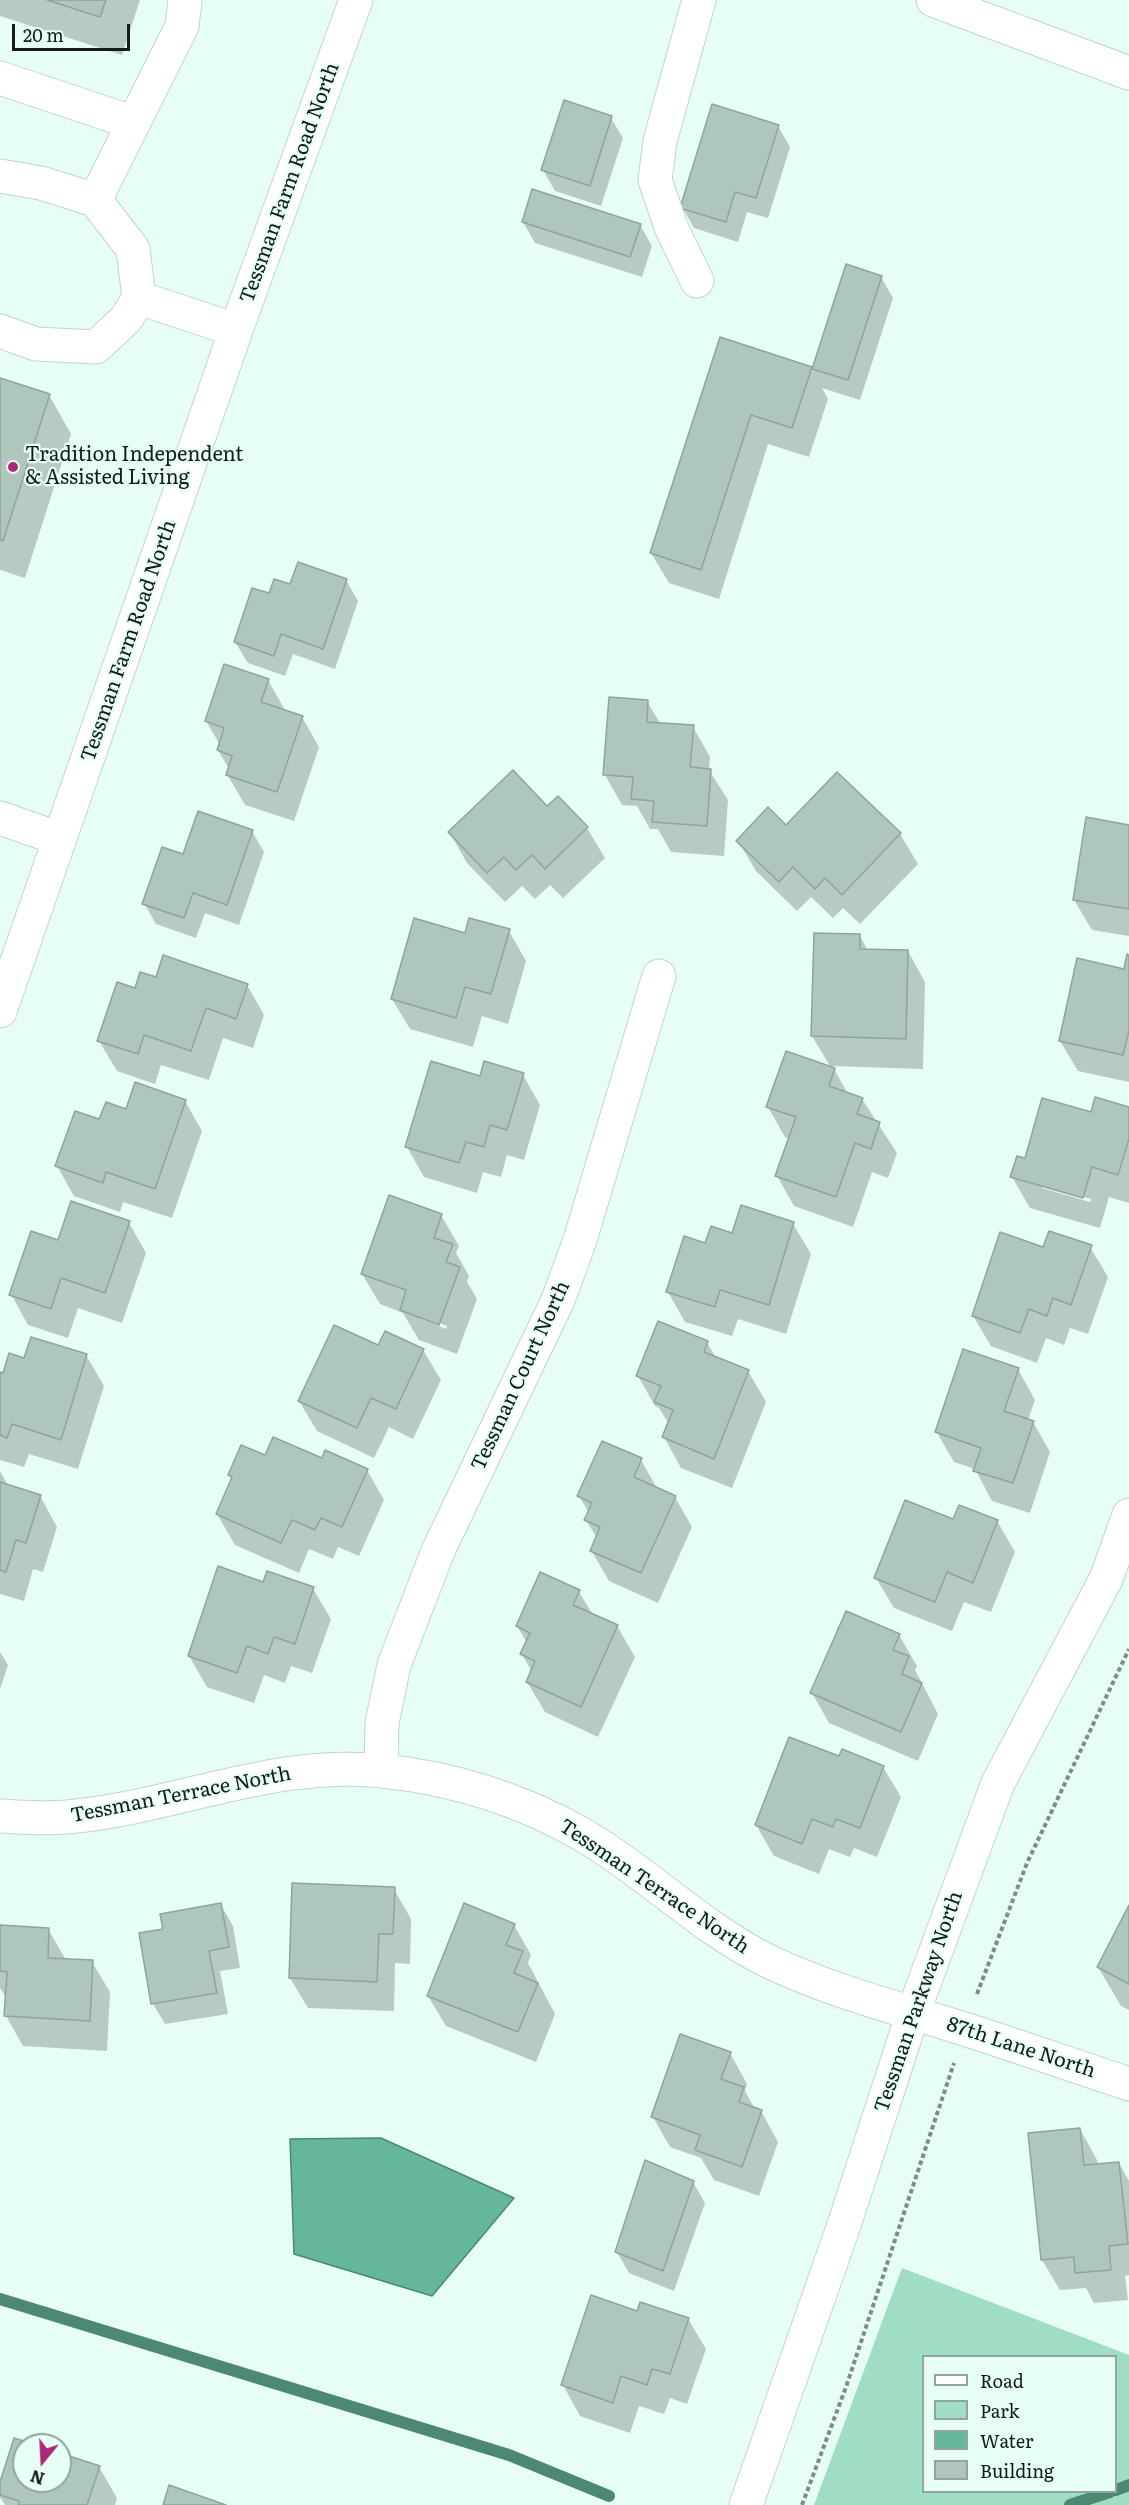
<!DOCTYPE html>
<html>
<head>
<meta charset="utf-8">
<style>
  body { margin:0 }
  #map { position:relative; width:1129px; height:2505px; overflow:hidden; background:#e6fef4; font-family:Literata,serif }
  canvas { display:block }
  .legend { position:absolute; left:922px; top:2355px; width:195px; height:138px; box-sizing:border-box; background:#e6fef4; border:2px solid #92a49c; margin:0; padding:8px 10px; list-style:none; font-size:18px; color:#131c18 }
  .legend li { display:flex; align-items:center; gap:12px; height:30px }
  .legend b { width:30px; border:2px solid #92a49c }
  .north { position:absolute; left:12px; top:2433px; width:60px; height:60px; box-sizing:border-box; background:#e6fef4; border:2px solid #92a49c; border-radius:50%; rotate:198deg; font-size:16px; font-weight:700; line-height:24px; text-align:center; color:#131c18 }
  .north::after { content:''; display:block; margin:auto; width:21px; height:27px; background:#aa2a78; clip-path:polygon(50% 0,100% 100%,50% 72%,0 100%) }
  .scale { position:absolute; left:12px; top:24px; width:118px; height:27px; box-sizing:border-box; border:3px solid #131c18; border-top:0; padding-left:8px; font-size:18px; line-height:21px; white-space:nowrap; color:#131c18; -webkit-text-stroke:4px #e6fef4; paint-order:stroke }
</style>
</head>
<body>
<div id="map">
<canvas width="1129" height="2505"></canvas>
<ul class="legend">
<li><b style="height:8px;background:#fff"></b>Road</li>
<li><b style="height:16px;background:#a0ddc5"></b>Park</li>
<li><b style="height:16px;background:#65b799"></b>Water</li>
<li><b style="height:16px;background:#afc6bc"></b>Building</li>
</ul>
<div class="north">N</div>
<div class="scale">20 m</div>
</div>
<script>
const ctx = document.querySelector('canvas').getContext('2d');
ctx.lineJoin = 'round';
function fill(path, color) {
  ctx.fillStyle = color;
  ctx.fill(path, 'evenodd');
}
function stroke(path, color, width, dash) {
  ctx.strokeStyle = color;
  ctx.lineWidth = width;
  ctx.lineCap = dash ? 'butt' : 'round';
  ctx.setLineDash(dash || []);
  ctx.stroke(path);
}
function label(font, color, halo, rows, align = 'center') {
  ctx.font = font + ' Literata,serif';
  ctx.lineWidth = 4.5;
  ctx.setLineDash([]);
  ctx.textBaseline = 'middle';
  ctx.strokeStyle = halo;
  ctx.fillStyle = color;
  for (const [text, x, y, turn = 0] of rows) {
    ctx.save();
    ctx.translate(x, y);
    ctx.rotate((+turn || 0) * Math.PI / 180);
    ctx.textAlign = isNaN(turn) ? turn : align;
    if (halo) ctx.strokeText(text, 0, 0);
    ctx.fillText(text, 0, 0);
    ctx.restore();
  }
}
const green = new Path2D(`
  M902,2268L1129,2355V2505H814ZM924,2356H1116V2492H924Z`);
const water = new Path2D(`
  M381,2138L514,2198L432,2296L294,2254L290,2139Z`);
const shadow = new Path2D(`
  M0,0H140L122,55L0,16Z
  M611,118L623,138L601,206L555,191L543,170Z
  M778,126L790,147L768,218L747,212L738,242L694,228L682,207Z
  M523,222L640,225L652,246L642,277L535,243Z
  M847,266L881,277L893,298L860,400L822,388L828,399L809,457L768,444L719,599L669,583L651,553L721,339L811,368L813,372Z
  M0,380L49,395L71,434L25,578L0,570Z
  M346,580L358,601L335,669L293,654L285,676L248,663L235,642L270,595L291,586Z
  M268,680L286,712L302,717L319,747L294,821L245,805L227,774L229,769L218,750L220,745L206,721Z
  M647,701L661,725L693,727L710,757L709,770L728,800L724,856L671,852L658,829H650L637,806L622,805L605,775Z
  M837,774L900,834L918,864L860,924L843,908L833,918L811,897L797,911L756,871L738,841L787,827Z
  M558,798L587,828L605,858L563,898L550,885L535,899L522,886L505,902L467,863L450,833L547,808Z
  M1129,826V936L1092,930L1074,900Z
  M252,831L264,852L239,925L205,913L196,938L156,924L144,903L184,856Z
  M509,931L526,961L508,1024L482,1016L473,1047L410,1029L392,999L466,935Z
  M860,936L868,951H908L925,982L923,1069L830,1066L812,1036Z
  M1129,956V1082L1078,1071L1060,1041L1125,970Z
  M157,978L247,985L264,1015L253,1048L223,1038L209,1080L161,1065L155,1084L117,1071L99,1041L136,990Z
  M834,1069L848,1094L862,1099L897,1153L888,1178L872,1172L853,1227L794,1206L777,1176L790,1139L785,1137L768,1107Z
  M523,1075L540,1105L524,1160L507,1155L501,1177L483,1172L477,1193L424,1177L407,1147L481,1078Z
  M185,1101L202,1131L172,1218L123,1202L120,1212L74,1196L57,1166L100,1121L127,1110Z
  M1129,1109V1203L1109,1197L1100,1228L1030,1208L1012,1177L1026,1160L1092,1114ZM1042,1185L1091,1199L1090,1202L1042,1188Z
  M441,1215L459,1246L456,1253L469,1276L467,1282L477,1299L457,1354L419,1340L403,1313L380,1304L362,1274ZM421,1316L447,1326L446,1329L421,1319Z
  M129,1223L146,1253L122,1323L78,1308L68,1338L28,1325L11,1294L59,1242Z
  M793,1224L811,1254L786,1334L738,1319L732,1336L685,1322L668,1292L706,1245L733,1235Z
  M1090,1247L1108,1277L1088,1334L1070,1328L1064,1345L1046,1338L1037,1363L991,1346L973,1316L1044,1249Z
  M707,1342L716,1358L748,1371L766,1402L732,1488L681,1468L664,1437L669,1424L659,1408L655,1406L638,1376Z
  M379,1347L423,1350L441,1380L413,1439L389,1427L374,1458L317,1431L299,1401Z
  M86,1355L104,1386L78,1469L29,1454L24,1467L0,1460V1374L4,1375L25,1360Z
  M1018,1369L1035,1400L1028,1420L1033,1422L1050,1452L1030,1513L992,1501L975,1469L954,1462L936,1431Z
  M266,1457L323,1460L367,1470L384,1500L359,1556L338,1547L333,1559L309,1549L299,1573L235,1545L217,1514L233,1480L230,1475Z
  M641,1460L658,1490L675,1497L692,1527L658,1603L609,1581L591,1550L597,1538L586,1520L589,1513L579,1496Z
  M0,1471L9,1487L40,1496L57,1527L43,1572L33,1569L24,1601L0,1594Z
  M954,1521H997L1015,1552L991,1612L964,1602L952,1631L894,1608L876,1578Z
  M313,1589L331,1619L312,1673L291,1666L285,1683L264,1675L254,1703L207,1687L189,1656Z
  M579,1592L593,1615L617,1626L635,1657L598,1737L545,1712L527,1682L532,1672L522,1654L527,1643L517,1626Z
  M899,1635L917,1666L915,1670L938,1714L918,1761L829,1723L812,1693Z
  M0,1652L8,1665L0,1689Z
  M840,1758L883,1767L901,1797L877,1857L854,1848L850,1857L829,1849L819,1874L774,1856L756,1825Z
  M394,1889L411,1919L410,1964L395,1963L394,2011L308,2008L290,1978Z
  M221,1905L233,1926L240,1968L220,1971L228,2014L165,2024L153,2004L164,1930Z
  M1129,1908V2010L1121,2006L1098,1967Z
  M514,1925L531,1955L528,1963L555,2014L536,2062L446,2026L428,1996Z
  M0,1927L48,1929L66,1960L92,1962L110,1992L107,2051L23,2046L6,2016L7,1999L0,1988Z
  M730,2053L747,2084L745,2091L755,2109L761,2111L778,2142L759,2196L714,2180L701,2158L670,2147L653,2117Z
  M1080,2129L1097,2160L1098,2165L1119,2163L1129,2181V2275L1125,2276L1128,2300L1094,2303L1086,2288L1060,2290L1042,2260L1030,2134Z
  M693,2182L705,2203L674,2291L629,2273L617,2252Z
  M638,2313L688,2319L706,2349L687,2404L670,2398L664,2414L639,2406L630,2433L580,2416L563,2385Z
  M15,2439L32,2445H24V2481H60V2454L99,2467L117,2498L115,2505H5L0,2497V2487Z`);
const stream = new Path2D(`
  M0,2299L509,2455L609,2496
  M1116,2490L1129,2485
  M1070,2505L1110,2492`);
const building = new Path2D(`
  M47,0H106L100,17Z
  M564,100L612,116L590,186L541,170Z
  M712,104L779,125L756,198L735,192L726,222L680,208Z
  M532,189L641,224L630,257L522,222Z
  M846,264L882,276L848,380L812,369Z
  M720,337L812,367L792,428L751,415L701,570L650,553Z
  M0,378L50,394L3,541L0,540Z
  M298,562L347,579L323,649L281,634L274,656L234,642L252,588L269,593L274,579L290,584Z
  M224,664L269,679L261,702L303,716L277,792L226,775L232,756L217,750L224,728L205,721Z
  M609,697L648,700L647,722L694,725L690,767L711,769L707,826L652,822L654,801L631,799L633,777L603,775Z
  M513,770L547,806L558,796L588,827L545,869L532,855L516,870L504,857L487,873L448,832Z
  M837,772L901,833L842,895L825,878L815,889L793,867L779,882L736,841L768,807L786,825Z
  M198,811L253,830L227,905L193,893L184,918L142,904L162,847L183,854Z
  M1086,817L1129,825V909L1073,900Z
  M414,918L465,933L469,918L510,929L491,994L465,987L456,1018L391,999Z
  M814,933L860,934V949L908,950L906,1039L811,1036Z
  M1127,954L1129,955V1031L1123,1055L1059,1041L1077,958L1124,969Z
  M163,955L248,984L236,1019L206,1008L191,1051L144,1035L138,1054L97,1041L117,982L135,988L140,972L156,977Z
  M786,1051L835,1068L829,1086L863,1098L857,1114L880,1122L871,1149L855,1143L836,1197L775,1176L796,1117L766,1107Z
  M431,1061L480,1076L484,1061L524,1073L507,1130L490,1125L484,1147L466,1142L459,1163L405,1147Z
  M135,1082L186,1100L155,1189L106,1172L103,1183L55,1166L75,1111L99,1119L106,1102L126,1109Z
  M1095,1097L1129,1107V1139L1118,1175L1092,1167L1083,1198L1010,1177L1017,1156L1025,1158L1042,1098L1091,1112Z
  M389,1195L442,1214L434,1238L453,1244L446,1262L460,1267L439,1325L400,1310L406,1290L361,1274Z
  M71,1201L130,1221L105,1293L61,1278L51,1309L9,1295L31,1231L58,1240Z
  M741,1205L794,1222L769,1305L720,1290L715,1307L666,1292L684,1236L705,1243L711,1226L732,1233Z
  M1049,1231L1092,1245L1071,1305L1053,1298L1047,1316L1029,1309L1020,1333L972,1316L1000,1232L1043,1247Z
  M658,1321L708,1341L704,1352L749,1370L714,1459L662,1437L673,1410L654,1402L661,1386L636,1376Z
  M334,1325L378,1345L385,1331L424,1349L396,1409L371,1398L357,1428L298,1401Z
  M31,1337L87,1354L61,1440L12,1424L7,1438L0,1435V1372L3,1373L9,1353L24,1358Z
  M963,1349L1019,1368L1004,1411L1034,1421L1013,1483L973,1471L981,1448L935,1432Z
  M273,1437L322,1458L325,1450L368,1469L342,1527L321,1518L315,1530L292,1520L281,1543L216,1514L232,1477L228,1475L241,1445L265,1455Z
  M602,1441L642,1458L634,1477L676,1496L641,1573L590,1551L600,1527L584,1520L592,1503L577,1496Z
  M0,1482L41,1495L26,1543L16,1540L6,1572L0,1570Z
  M905,1500L953,1519L959,1505L998,1520L973,1583L947,1572L935,1602L874,1578Z
  M218,1566L263,1582L267,1571L314,1587L295,1644L274,1637L268,1654L247,1646L237,1673L188,1656Z
  M540,1572L580,1590L573,1605L618,1625L581,1707L526,1682L535,1661L520,1654L530,1633L516,1626Z
  M846,1611L900,1634L893,1650L909,1656L902,1674L922,1683L901,1732L810,1693Z
  M789,1737L839,1756L842,1749L884,1766L860,1828L836,1819L833,1827L812,1819L802,1844L755,1825Z
  M292,1883L395,1887L393,1934H379L377,1982L289,1978Z
  M221,1903L229,1947L209,1951L217,1993L151,2004L139,1933L163,1929L160,1914Z
  M464,1903L515,1924L506,1945L523,1951L514,1973L538,1983L518,2032L427,1996Z
  M1129,1905V1984L1097,1967Z
  M0,1925L49,1928L48,1958L93,1960L90,2021L4,2016L7,1972L0,1971Z
  M680,2034L731,2052L721,2079L744,2087L739,2102L762,2110L742,2167L695,2150L700,2135L651,2117Z
  M1080,2128L1084,2165L1119,2162L1128,2244L1109,2246L1111,2270L1075,2273L1074,2257L1041,2260L1028,2133Z
  M645,2160L694,2181L663,2271L615,2252Z
  M591,2295L637,2311L640,2302L689,2318L670,2374L652,2369L647,2385L621,2376L613,2403L561,2385Z
  M14,2438L37,2445H24V2481H60V2453L100,2466L87,2505H18L19,2501L0,2495V2482Z
  M169,2485L226,2505H163Z`);
const path = new Path2D(`
  M977,1994L1027,1863L1129,1649
  M802,2505L846,2387L954,2063`);
const minor = new Path2D(`
  M185,0L182,26L95,200L133,249L139,298L236,330
  M0,78L134,123
  M0,176L41,183L95,200
  M697,281L671,227L655,180L660,141L699,0
  M0,331L36,344L96,347L126,319L139,298
  M0,818L60,839
  M0,1011L236,330L356,0
  M381,1770L382,1723L394,1665L438,1551L558,1300L580,1240L659,976
  M0,1816C22,1817 45,1819 67,1817C173,1808 274,1759 383,1771C452,1778 523,1800 583,1835C648,1873 701,1928 768,1961C824,1988 886,2005 945,2023C1007,2042 1068,2064 1129,2084
  M746,2505L844,2225L913,2013L998,1783L1106,1579L1129,1515`);
const major = new Path2D(`
  M933,0L1129,73`);
const markers = [
  [13,467,6,"#aa2a78"]
];
const streetNames = [
  ["Tessman Farm Road North",290,183,-70],
  ["Tessman Farm Road North",129,641,-71],
  ["Tessman Court North",521,1376,-65],
  ["Tessman Terrace North",181,1795,-11],
  ["Tessman Terrace North",654,1887,34],
  ["Tessman Parkway North",919,2002,-71],
  ["87th Lane North",1021,2048,18]
];
const poiNames = [
  ["Tradition Independent",25,455],
  ["& Assisted Living",25,478]
];
fill(green, '#a0ddc5');
fill(water, '#65b799');
stroke(water, '#4c8872', 1.5);
fill(shadow, '#0003');
stroke(stream, '#4c8872', 12);
fill(building, '#afc6bc');
stroke(building, '#8ea59b', 1.5);
stroke(minor, '#bfd7cc', 35);
stroke(major, '#bfd7cc', 35);
stroke(path, '#7e8e87', 4, [4.5, 3]);
stroke(minor, '#fff', 33);
stroke(major, '#fff', 33);
for (const [x, y, r, color] of markers) {
  const dot = new Path2D();
  dot.arc(x, y, r, 0, 2 * Math.PI);
  ctx.fillStyle = color;
  ctx.fill(dot);
  stroke(dot, '#e6fef4', 2);
}
label('20px', '#131c18', '#e6fef4', streetNames);
label('20px', '#131c18', '#e6fef4', poiNames, 'left');
</script>
</body>
</html>
